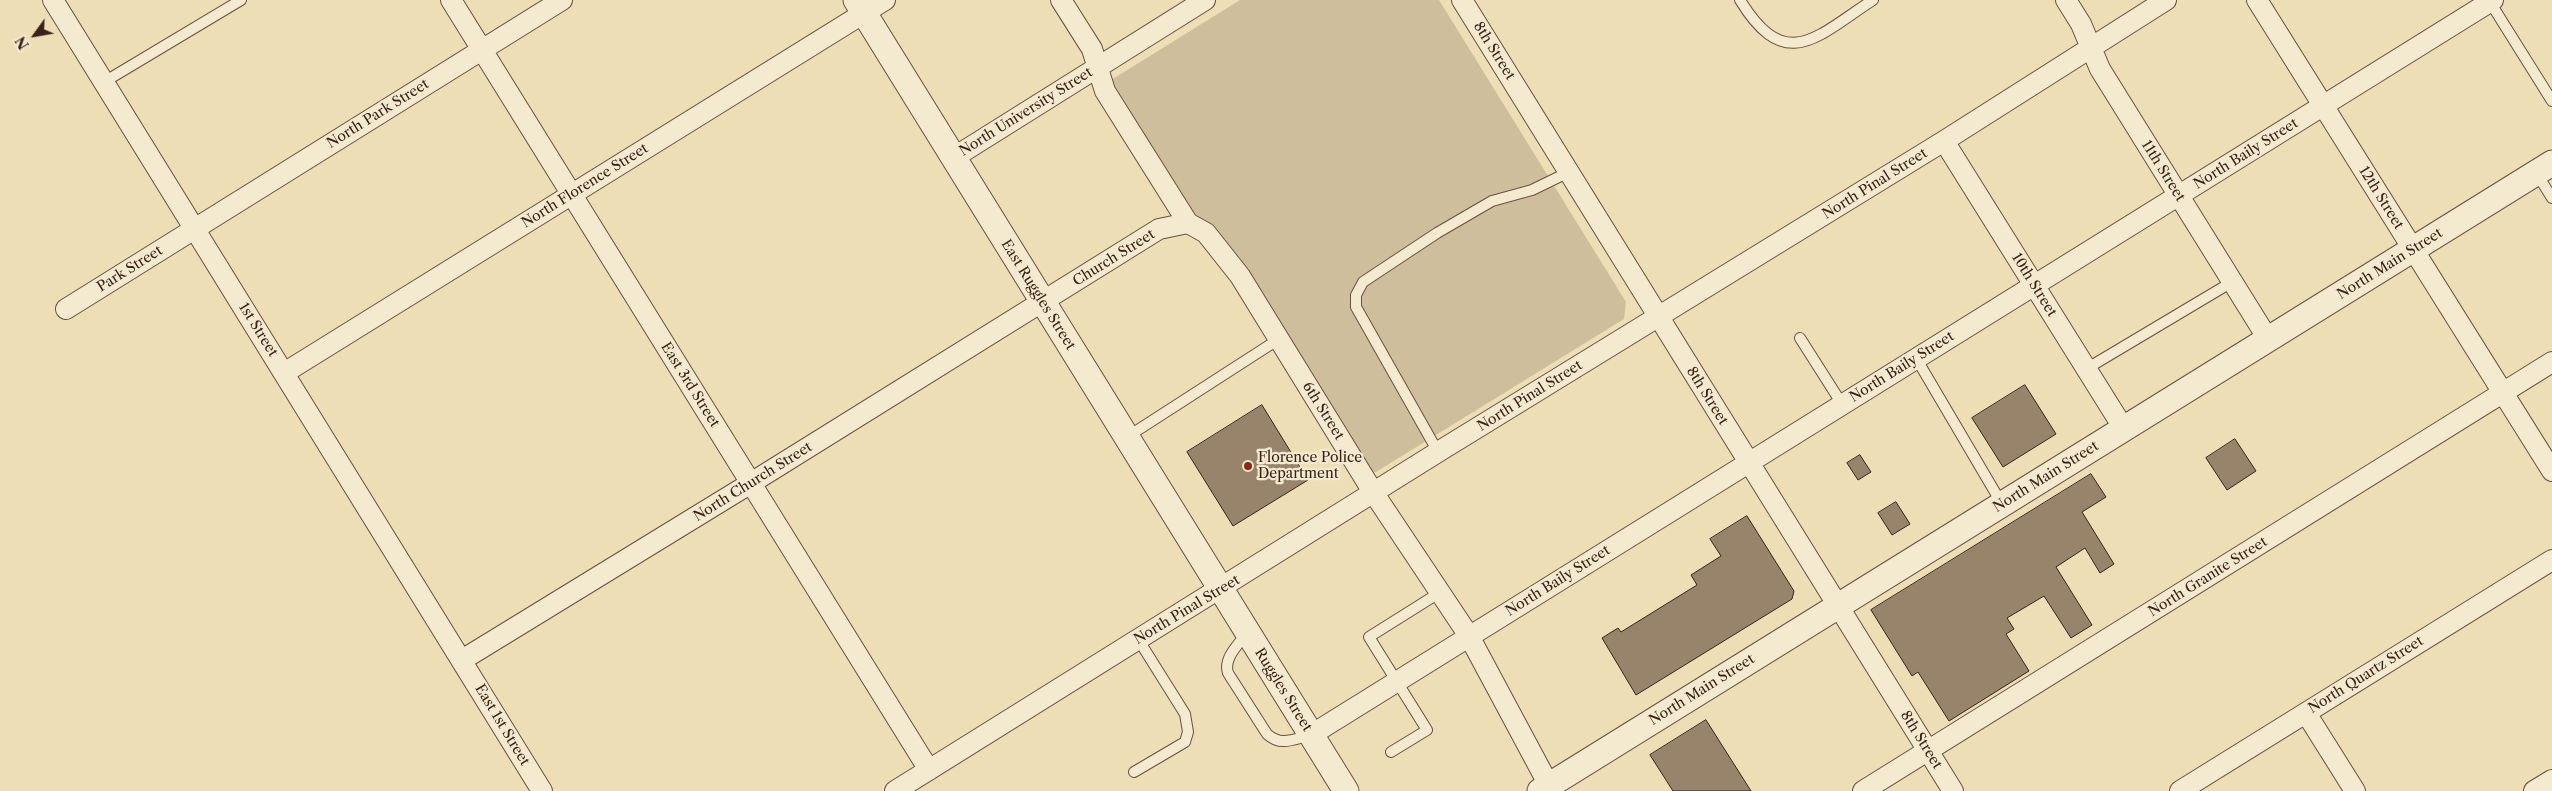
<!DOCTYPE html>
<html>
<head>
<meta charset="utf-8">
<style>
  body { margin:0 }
  #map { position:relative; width:2552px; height:791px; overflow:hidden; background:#eddeb6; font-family:"Libre Caslon Text",serif }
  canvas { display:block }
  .north { position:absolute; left:10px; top:10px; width:50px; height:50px; -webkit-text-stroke:4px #f3ead0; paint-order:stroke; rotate:238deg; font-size:14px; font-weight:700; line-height:20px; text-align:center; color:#3b2218 }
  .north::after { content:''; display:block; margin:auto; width:18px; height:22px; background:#3b2218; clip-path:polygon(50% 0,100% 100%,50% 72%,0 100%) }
</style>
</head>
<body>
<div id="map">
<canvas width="2552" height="791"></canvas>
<div class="north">N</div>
</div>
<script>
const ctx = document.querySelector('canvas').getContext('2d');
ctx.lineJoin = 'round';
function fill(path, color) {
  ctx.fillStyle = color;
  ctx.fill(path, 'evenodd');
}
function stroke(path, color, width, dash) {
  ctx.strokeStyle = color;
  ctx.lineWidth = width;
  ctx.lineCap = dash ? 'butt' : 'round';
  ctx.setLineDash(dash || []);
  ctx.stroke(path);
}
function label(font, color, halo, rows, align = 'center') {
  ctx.font = font + ' "Libre Caslon Text",serif';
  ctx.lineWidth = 4.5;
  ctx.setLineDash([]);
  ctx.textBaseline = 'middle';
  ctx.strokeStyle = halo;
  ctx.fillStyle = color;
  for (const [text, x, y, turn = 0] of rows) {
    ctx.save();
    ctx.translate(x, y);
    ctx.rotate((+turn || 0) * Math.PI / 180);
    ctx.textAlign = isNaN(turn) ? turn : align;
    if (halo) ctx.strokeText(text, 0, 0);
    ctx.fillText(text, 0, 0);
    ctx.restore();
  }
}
const green = new Path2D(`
  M1240,0H1439L1626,302L1624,319L1376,472H1365L1195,218L1108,82Z`);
const building = new Path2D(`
  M2025,385L2056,434L2003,467L1972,418Z
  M1262,405L1308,480L1233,526L1187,452Z
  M2235,439L2256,471L2227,490L2206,458Z
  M1860,455L1871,472L1858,480L1847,463Z
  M2091,474L2106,497L2082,512L2114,564L2100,573L2085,548L2056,567L2092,625L2071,638L2044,596L2007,618L2014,629L2006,634L2029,671L1949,721L1918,672L1912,676L1871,610Z
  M1896,502L1910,524L1892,535L1878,513Z
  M1747,516L1794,591L1792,599L1636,695L1602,638L1618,628L1621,632L1697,585L1691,575L1721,556L1710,539Z
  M1706,720L1751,791H1673L1650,755Z`);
const service = new Path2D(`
  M1740,0C1786,75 1817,36 1873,0
  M2490,2L2552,101
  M104,82L241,0
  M2537,174L2552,198
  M1800,338L1842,404
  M1916,358L2002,504
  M2086,369L2232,282
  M1127,437L1279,339
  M1438,452L1356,307V295L1363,282L1437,233L1492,201L1532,190L1569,172
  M1247,633C1239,644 1223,658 1228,673L1267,734C1281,747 1294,739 1311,735
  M1391,752L1427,730L1369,637L1439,593
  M1134,772L1185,742L1188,732L1185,714L1138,639`);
const minor = new Path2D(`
  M53,0L542,791
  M451,0L929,770
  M1061,0L1092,49L1105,91L1188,223L1206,233L1240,276L1373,492L1469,636L1552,791
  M1462,0L1953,791
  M2066,0L2081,24L2100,69L2268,339
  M2257,0L2552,471
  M1944,141L2124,429
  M953,158L1205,0
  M66,309L562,0
  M284,373L885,0
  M462,660L751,483L1159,229L1188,223
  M2306,713L2355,791
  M1311,735L2493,0
  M895,791L1438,452L1944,141L2166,0
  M1863,791L2552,362
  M2180,791L2552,560
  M2534,791L2552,780`);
const tertiary = new Path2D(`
  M856,0L1346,791
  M1540,791L2552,163`);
const markers = [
  [1248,466,5,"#8f2418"]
];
const streetNames = [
  ["8th Street",1494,51,58],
  ["North University Street",1026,112,-32],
  ["North Park Street",378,114,-32],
  ["North Baily Street",2246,154,-32],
  ["11th Street",2163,171,58],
  ["North Pinal Street",1875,184,-32],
  ["North Florence Street",585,186,-32],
  ["12th Street",2381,198,58],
  ["Church Street",1114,258,-32],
  ["North Main Street",2390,264,-32],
  ["Park Street",130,269,-32],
  ["10th Street",2034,285,58],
  ["East Ruggles Street",1038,295,58],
  ["1st Street",258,330,58],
  ["North Baily Street",1902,367,-32],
  ["East 3rd Street",690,385,58],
  ["North Pinal Street",1530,396,-32],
  ["8th Street",1707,396,58],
  ["6th Street",1323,411,58],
  ["North Main Street",2046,477,-32],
  ["North Church Street",753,482,-32],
  ["North Granite Street",2208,577,-32],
  ["North Baily Street",1558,581,-32],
  ["North Pinal Street",1187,610,-31],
  ["North Quartz Street",2366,675,-32],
  ["Ruggles Street",1283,690,58],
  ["North Main Street",1702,690,-32],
  ["East 1st Street",502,725,59],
  ["8th Street",1921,740,58]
];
const poiNames = [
  ["Florence Police",1258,458],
  ["Department",1258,474]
];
fill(green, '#cfbe9b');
fill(building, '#98846a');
stroke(building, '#3b2218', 1);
stroke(service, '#685140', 12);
stroke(minor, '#685140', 22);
stroke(tertiary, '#685140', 27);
stroke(service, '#f3ead0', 10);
stroke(minor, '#f3ead0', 20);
stroke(tertiary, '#f3ead0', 25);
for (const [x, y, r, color] of markers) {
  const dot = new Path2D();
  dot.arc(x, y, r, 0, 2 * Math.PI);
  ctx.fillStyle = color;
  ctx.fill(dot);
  stroke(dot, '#f3ead0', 2);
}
label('14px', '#3b2218', '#f3ead0', streetNames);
label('14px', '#3b2218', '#f3ead0', poiNames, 'left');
</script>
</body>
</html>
